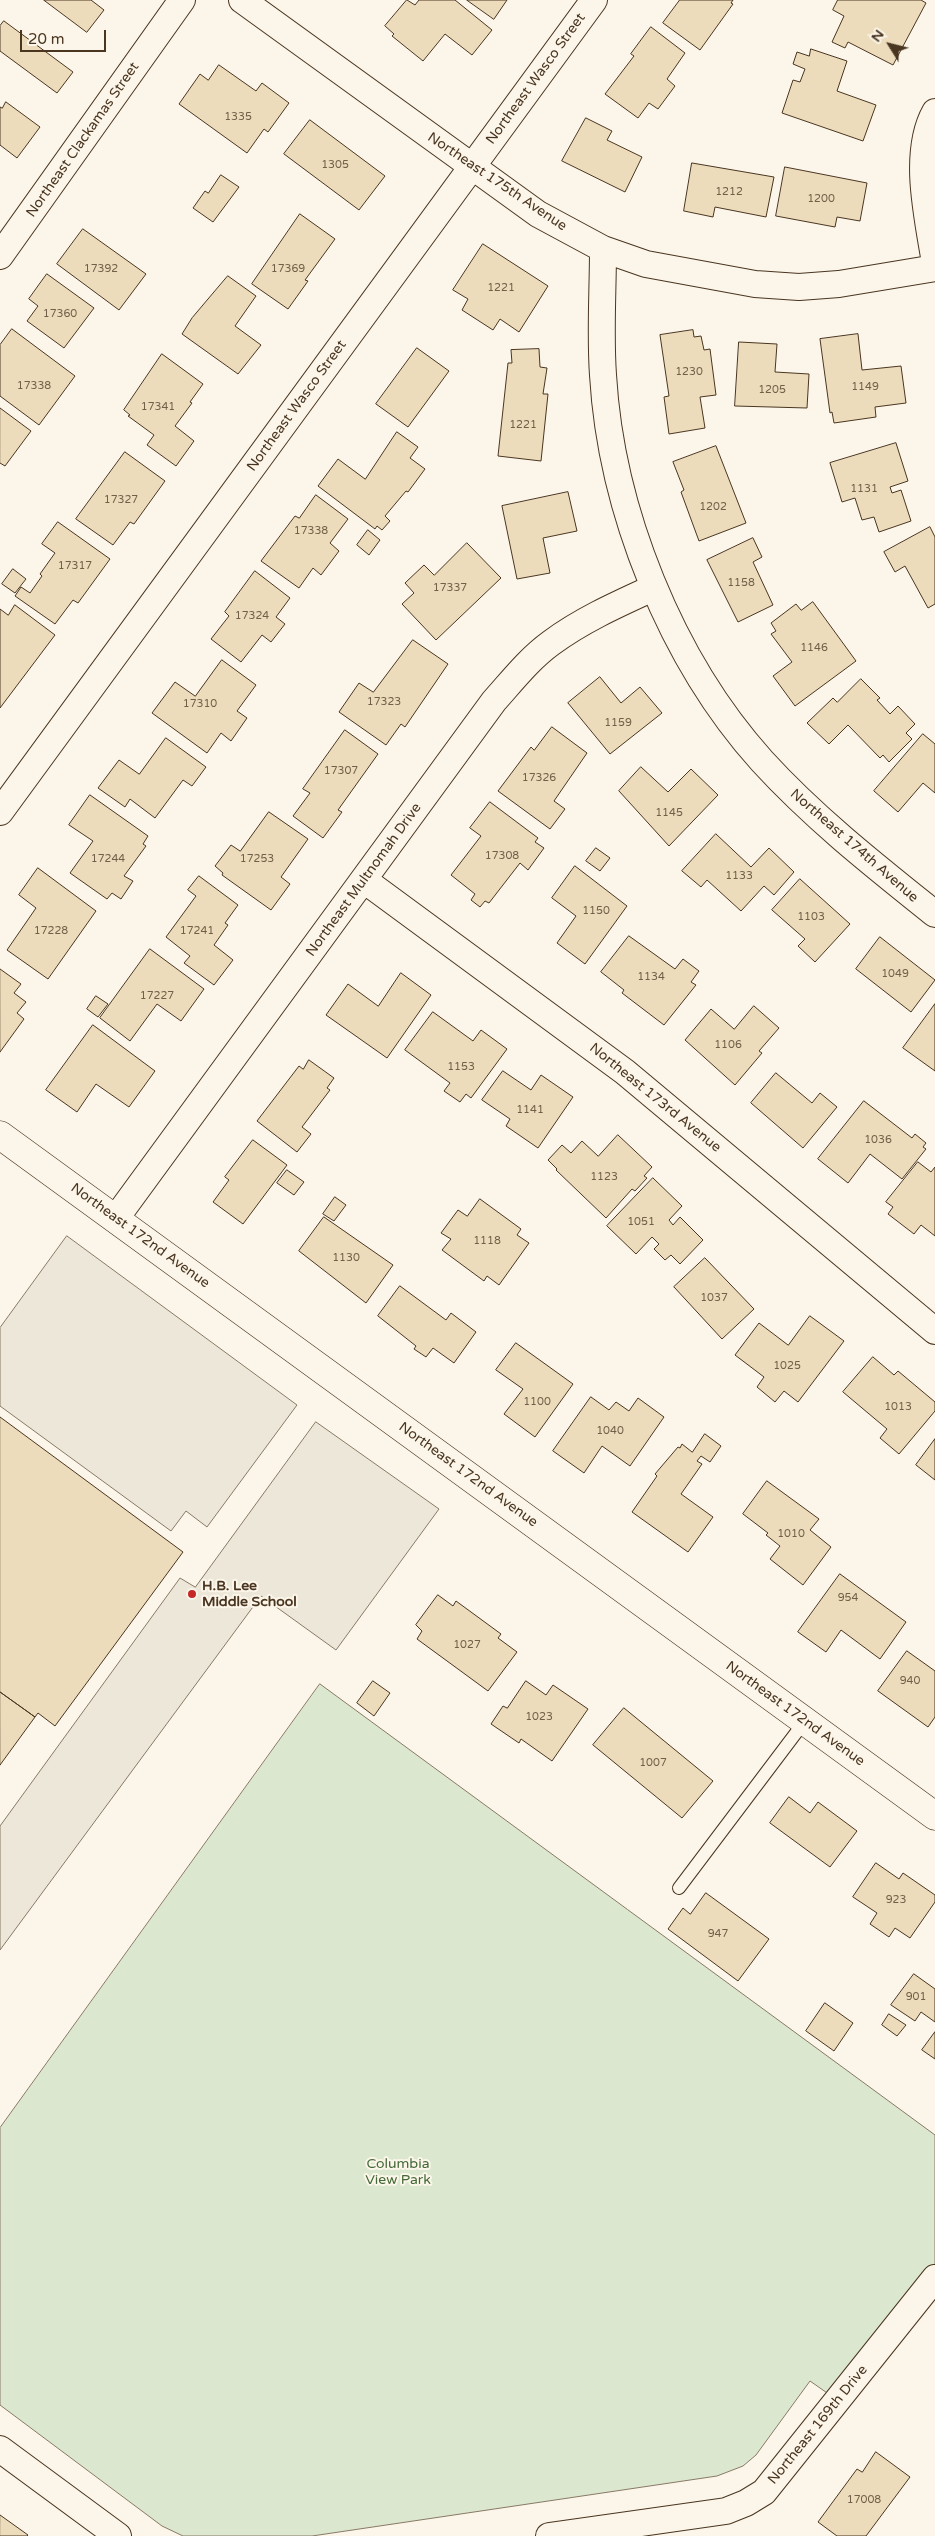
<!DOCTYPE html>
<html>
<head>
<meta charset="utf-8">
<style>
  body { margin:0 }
  #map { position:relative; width:935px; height:2536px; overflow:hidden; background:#fbf6e9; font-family:"Varela Round",sans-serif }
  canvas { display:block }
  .north { position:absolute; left:865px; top:20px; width:50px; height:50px; -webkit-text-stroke:4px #fbf6e9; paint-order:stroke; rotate:306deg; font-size:14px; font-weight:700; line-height:20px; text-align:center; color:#4a3520 }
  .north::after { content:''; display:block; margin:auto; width:18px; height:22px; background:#4a3520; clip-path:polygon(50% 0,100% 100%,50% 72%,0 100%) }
  .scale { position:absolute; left:20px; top:30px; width:86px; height:22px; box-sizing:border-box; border:2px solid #4a3520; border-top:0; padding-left:6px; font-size:15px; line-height:18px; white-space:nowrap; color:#4a3520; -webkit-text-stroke:4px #fbf6e9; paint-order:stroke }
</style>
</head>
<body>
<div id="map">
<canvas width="935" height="2536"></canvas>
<div class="north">N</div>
<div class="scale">20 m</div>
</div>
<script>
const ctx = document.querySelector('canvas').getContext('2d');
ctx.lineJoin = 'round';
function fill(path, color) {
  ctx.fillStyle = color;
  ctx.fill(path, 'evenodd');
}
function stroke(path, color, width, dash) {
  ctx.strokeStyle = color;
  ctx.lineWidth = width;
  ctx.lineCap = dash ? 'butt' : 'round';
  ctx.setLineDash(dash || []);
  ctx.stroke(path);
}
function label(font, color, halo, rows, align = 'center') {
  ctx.font = font + ' "Varela Round",sans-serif';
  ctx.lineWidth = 4;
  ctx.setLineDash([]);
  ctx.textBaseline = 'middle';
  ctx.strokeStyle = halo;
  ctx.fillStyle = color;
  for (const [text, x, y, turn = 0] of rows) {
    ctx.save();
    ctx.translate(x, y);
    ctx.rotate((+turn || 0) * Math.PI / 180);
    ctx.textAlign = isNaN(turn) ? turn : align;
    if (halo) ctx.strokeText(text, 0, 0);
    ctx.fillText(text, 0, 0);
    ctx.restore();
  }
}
const green = new Path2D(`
  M320,1684L935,2135V2271L840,2402L810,2381L756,2455L743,2466L717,2476L312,2536H183L162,2526L0,2405V2128Z`);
const parking = new Path2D(`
  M67,1236L297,1405L207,1527L186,1511L171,1531L0,1406V1328Z
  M316,1422L439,1509L336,1650L261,1596L0,1950V1826L180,1578L195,1587Z`);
const building = new Path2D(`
  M44,0H91L104,10L87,32Z
  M407,0L415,5L419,0H455L492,30L472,55L445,34L423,61L392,36L394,34L385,26Z
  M467,0H507L494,19Z
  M680,0H733L731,3L733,4L700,50L663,23Z
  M838,0H921L926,3L893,65L848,42L845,48L832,42L844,16L833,10Z
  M4,21L73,72L57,93L0,51V26Z
  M651,27L685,53L667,79L675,86L658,109L649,103L638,118L605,94L634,56L631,54Z
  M811,49L847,61L837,91L876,105L863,141L782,113L793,80L800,82L805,69L793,64L797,52L809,56Z
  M219,65L256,91L262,83L289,103L268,132L264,129L247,153L179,104L200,74L208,80Z
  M6,102L40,127L17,158L0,145V107L2,108Z
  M586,118L612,131L607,140L642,157L625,192L562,161Z
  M310,120L385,176L359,210L284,154Z
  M692,163L774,177L766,217L715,207L713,217L684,211Z
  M785,167L867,183L860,221L837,217L835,227L776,216Z
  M221,175L239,187L213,222L193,208L205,191L208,193Z
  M300,214L335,239L305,280L308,281L288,309L252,284Z
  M83,229L146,274L119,310L57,264Z
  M483,244L548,286L519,332L500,319L493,330L462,310L468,299L453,290Z
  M47,274L94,308L64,348L27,321L38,306L29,299Z
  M228,276L256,296L235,326L261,345L238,374L182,334L192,318Z
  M12,329L75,376L39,425L0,396V345Z
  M693,330L694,337L701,336L704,350L710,349L716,395L700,397L705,428L669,434L664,397L669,396L660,335Z
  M858,334L862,370L901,366L906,403L875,407L876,417L834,423L832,412L830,413L820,339Z
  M739,342L777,344L775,372L809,374L807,408L735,406Z
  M417,348L449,371L408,427L376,404Z
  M539,349L540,367L547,368L543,394H548L541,461L498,456L508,363H512L511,350Z
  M162,354L203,384L190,402L192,403L175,426L194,441L176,466L147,445L154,435L128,416L130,415L124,410Z
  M0,408L31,431L5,466L0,463Z
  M397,432L418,447L410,458L425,469L408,492L406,491L385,516L390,521L382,530L377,526L375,529L318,486L338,459L365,479Z
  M896,443L908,481L890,487L892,493L901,490L911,521L879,532L874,517L862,520L855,498L842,502L830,463Z
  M716,446L746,523L699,541L681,492L684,490L673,462Z
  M125,452L165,481L134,524L130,522L113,545L76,519Z
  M568,492L577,531L543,538L550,573L517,579L502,506Z
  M316,495L348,519L330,543L339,551L321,575L313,568L299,588L261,561L295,516L299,518Z
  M58,522L110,559L78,603L73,600L55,624L15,596L21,587L30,593L42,576L40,574L55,553L42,544Z
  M930,527L935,537V604L928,608L905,566L895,572L884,552Z
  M368,530L380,540L369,555L357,545Z
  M753,538L762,557L753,562L773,605L738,622L707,560Z
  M467,543L501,578L436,640L402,604L414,593L405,583L424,565L434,575Z
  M13,569L26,579L15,593L2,584Z
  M255,571L290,598L276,617L285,624L271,642L262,635L241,662L211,639L229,616L225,612Z
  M813,602L856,661L795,706L773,676L792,662L771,634L776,631L771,623L796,604L801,610Z
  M15,605L55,635L0,708V609L8,615Z
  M413,640L448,664L405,727L401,724L386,745L339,712L359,683L373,692Z
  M222,660L256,685L237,711L247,718L231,741L221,733L207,753L152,713L175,682L195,696Z
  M600,677L621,703L640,687L662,713L610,754L568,703Z
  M861,679L880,698L877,700L890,714L898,706L915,724L906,733L912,739L889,762L883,755L880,758L848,725L829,744L807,723L833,698L837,702Z
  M552,727L587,753L554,801L565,809L550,829L498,791L531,747L534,750Z
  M345,730L378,754L338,810L342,812L323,838L293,816L310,793L303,789Z
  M923,734L935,744V793L923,783L898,812L874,791Z
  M166,738L206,767L192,786L183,780L155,818L130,799L125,807L98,788L119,760L139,774Z
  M641,767L668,792L691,769L718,795L669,846L619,791Z
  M90,795L148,836L143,844L146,846L124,876L133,881L121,899L112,893L107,899L70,873L93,841L69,825Z
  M490,802L538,838L535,842L544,848L528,870L520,863L489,903L485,901L480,907L471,900L475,894L451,875L481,836L470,828Z
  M269,812L308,839L281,877L290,884L271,910L222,875L223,873L215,866L231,845L240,851Z
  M716,834L751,867L769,848L794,872L774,895L764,886L741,911L707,880L701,887L682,871Z
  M596,848L610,858L600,871L586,861Z
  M575,866L627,906L585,964L557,943L576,916L552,898Z
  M38,868L96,911L48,979L7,950L36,908L19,895Z
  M199,876L238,905L225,923L228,925L214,945L233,960L214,985L184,963L190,956L166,937L196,896L188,890Z
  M800,879L850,924L815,962L798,946L805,939L772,910Z
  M629,936L675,969L683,959L699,971L691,982L696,985L664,1025L622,993L624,990L601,972Z
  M880,937L935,980L911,1012L856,969Z
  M150,949L204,989L181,1021L157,1004L130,1041L100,1018Z
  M0,969L21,984L14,993L26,1002L17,1013L24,1019L0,1052Z
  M401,973L431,995L387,1058L326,1015L348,984L378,1006Z
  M96,996L108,1004L98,1017L87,1009Z
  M935,1004V1071L903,1048Z
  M754,1006L779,1028L759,1051L762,1053L735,1085L685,1040L711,1009L734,1029Z
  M433,1012L473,1041L481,1030L507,1049L471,1098L466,1094L460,1102L444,1091L450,1083L405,1050Z
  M93,1025L155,1071L129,1107L96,1084L77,1112L46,1090Z
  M309,1060L334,1078L327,1088L330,1090L302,1127L311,1134L297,1152L257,1121L299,1066L303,1069Z
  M503,1071L531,1090L541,1075L573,1097L538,1148L506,1126L510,1119L482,1100Z
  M776,1073L812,1103L820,1093L837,1107L803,1148L751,1103Z
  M864,1101L912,1138L915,1134L926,1143L923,1147L926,1149L902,1179L870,1154L848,1183L818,1159Z
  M618,1135L652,1167L644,1176L647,1178L635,1191L632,1189L606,1218L556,1170L557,1169L548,1160L562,1145L571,1153L582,1141L598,1156Z
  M253,1140L287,1165L243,1224L213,1202L229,1180L225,1177Z
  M918,1162L931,1172L935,1167V1236L921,1225L914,1234L888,1214L893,1207L886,1202Z
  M287,1170L304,1182L294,1195L277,1183Z
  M653,1178L682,1206L669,1220L673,1225L680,1217L703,1240L680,1264L671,1255L665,1260L654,1249L659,1244L652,1237L636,1254L607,1226Z
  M335,1197L346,1205L334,1221L323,1214Z
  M480,1199L521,1229L517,1235L529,1243L499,1285L487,1276L484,1281L442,1250L451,1239L441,1233L458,1210L467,1216Z
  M324,1217L393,1265L366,1303L299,1251Z
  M705,1258L754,1309L722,1339L674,1287Z
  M400,1286L446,1320L451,1313L476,1332L454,1363L433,1348L426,1357L414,1349L416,1346L378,1316Z
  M810,1316L844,1341L798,1402L784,1391L775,1402L757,1387L764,1377L735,1355L759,1323L788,1345Z
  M516,1343L573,1384L535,1437L504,1414L523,1389L496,1370Z
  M873,1357L894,1375L898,1371L935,1402V1411L899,1454L880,1438L887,1429L843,1392Z
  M591,1397L609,1410L616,1402L629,1411L638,1398L664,1417L630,1466L602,1446L584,1473L553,1451Z
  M0,1417L183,1552L55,1726L38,1713L35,1717L0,1692Z
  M705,1434L721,1446L710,1462L701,1456L697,1461L702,1464L681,1494L713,1517L688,1552L632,1512L657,1476L655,1474L678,1447L680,1448L682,1444L692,1452Z
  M935,1439V1480L916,1465Z
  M767,1481L819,1519L810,1530L831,1547L803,1585L770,1559L780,1546L766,1535L768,1533L743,1514Z
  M840,1574L906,1622L880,1659L841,1630L826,1652L798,1632Z
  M438,1595L453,1606L456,1601L501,1634L498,1638L517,1652L488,1691L417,1639L422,1631L416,1625Z
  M907,1651L935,1671V1717L928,1727L878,1691Z
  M373,1681L390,1693L374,1716L357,1703Z
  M526,1681L546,1695L553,1685L588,1709L552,1761L521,1739L519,1743L491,1724L503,1706L507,1708Z
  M0,1692L35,1717L0,1765Z
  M624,1708L713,1781L682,1818L593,1745Z
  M789,1797L810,1813L818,1802L857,1831L830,1867L770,1823Z
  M876,1863L899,1879L903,1873L935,1895V1902L910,1938L895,1928L889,1937L870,1924L877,1913L853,1897Z
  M706,1893L769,1939L738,1981L668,1929L683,1908L690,1914Z
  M914,1974L935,1989V2022L921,2012L915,2021L891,2005Z
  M825,2003L853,2023L834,2051L806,2031Z
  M889,2014L906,2025L897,2036L882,2025Z
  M935,2032V2059L922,2050Z
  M876,2452L910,2477L866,2536H837L818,2522L857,2469L862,2472Z
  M0,2515L28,2535L27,2536H0Z`);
const lane = new Path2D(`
  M679,1888L805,1721`);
const street = new Path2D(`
  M242,0L538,214L603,249L646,264L755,284L799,287L839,284L935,268
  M935,112C912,153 928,219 935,263
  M603,249C603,291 600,333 603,375C611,510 671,660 762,761C814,818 875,866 935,914
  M0,256L182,0
  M0,812L594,0
  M364,880L625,1072L935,1331
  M116,1218L494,701C512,681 529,659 551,643C582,620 618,604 653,588
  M0,2449L118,2536
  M549,2536L726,2511L746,2503L764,2492L935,2278`);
const secondary = new Path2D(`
  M0,1135L935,1816`);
const markers = [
  [192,1594,5,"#c62828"]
];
const numberNames = [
  ["1335",238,117],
  ["1305",335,165],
  ["1212",729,192],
  ["1200",821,199],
  ["17392",101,269],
  ["17369",288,269],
  ["1221",501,288],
  ["17360",60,314],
  ["1230",689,372],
  ["17338",34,386],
  ["1149",865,387],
  ["1205",772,390],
  ["17341",158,407],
  ["1221",523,425],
  ["1131",864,489],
  ["17327",121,500],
  ["1202",713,507],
  ["17338",311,531],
  ["17317",75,566],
  ["1158",741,583],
  ["17337",450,588],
  ["17324",252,616],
  ["1146",814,648],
  ["17323",384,702],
  ["17310",200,704],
  ["1159",618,723],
  ["17307",341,771],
  ["17326",539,778],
  ["1145",669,813],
  ["17308",502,856],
  ["17244",108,859],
  ["17253",257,859],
  ["1133",739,876],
  ["1150",596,911],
  ["1103",811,917],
  ["17228",51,931],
  ["17241",197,931],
  ["1049",895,974],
  ["1134",651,977],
  ["17227",157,996],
  ["1106",728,1045],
  ["1153",461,1067],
  ["1141",530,1110],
  ["1036",878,1140],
  ["1123",604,1177],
  ["1051",641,1222],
  ["1118",487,1241],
  ["1130",346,1258],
  ["1037",714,1298],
  ["1025",787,1366],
  ["1100",537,1402],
  ["1013",898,1407],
  ["1040",610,1431],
  ["1010",791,1534],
  ["954",848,1598],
  ["1027",467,1645],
  ["940",910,1681],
  ["1023",539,1717],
  ["1007",653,1763],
  ["923",896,1900],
  ["947",718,1934],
  ["901",916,1997],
  ["17008",864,2500]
];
const streetNames = [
  ["Northeast Wasco Street",536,79,-54],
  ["Northeast Clackamas Street",83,140,-55],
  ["Northeast 175th Avenue",497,182,34],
  ["Northeast Wasco Street",297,406,-54],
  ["Northeast 174th Avenue",854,846,41],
  ["Northeast Multnomah Drive",364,880,-54],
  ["Northeast 173rd Avenue",655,1098,39],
  ["Northeast 172nd Avenue",140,1236,36],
  ["Northeast 172nd Avenue",468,1475,36],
  ["Northeast 172nd Avenue",795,1714,36],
  ["Northeast 169th Drive",818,2425,-51]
];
const poiNames = [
  ["H.B. Lee",202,1586],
  ["Middle School",202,1602]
];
const parkNames = [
  ["Columbia",398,2164],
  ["View Park",398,2180]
];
fill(green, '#dce7d0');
stroke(green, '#887966', 1);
fill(parking, '#ede7d9');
stroke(parking, '#887966', 1);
fill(building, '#ecdcbc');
stroke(building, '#4a3520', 1);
stroke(lane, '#4a3520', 14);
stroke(street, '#4a3520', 28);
stroke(secondary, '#4a3520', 29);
stroke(lane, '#fbf6e9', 12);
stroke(street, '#fbf6e9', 26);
stroke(secondary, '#fbf6e9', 28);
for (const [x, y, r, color] of markers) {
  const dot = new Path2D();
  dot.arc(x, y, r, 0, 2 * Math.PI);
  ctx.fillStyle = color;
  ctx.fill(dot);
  stroke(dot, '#fbf6e9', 2);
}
label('11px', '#725f47', null, numberNames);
label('14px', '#4a3520', '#fbf6e9', streetNames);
label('bold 14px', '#4a3520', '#fbf6e9', poiNames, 'left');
label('14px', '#436837', '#fbf6e9', parkNames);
</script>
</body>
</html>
